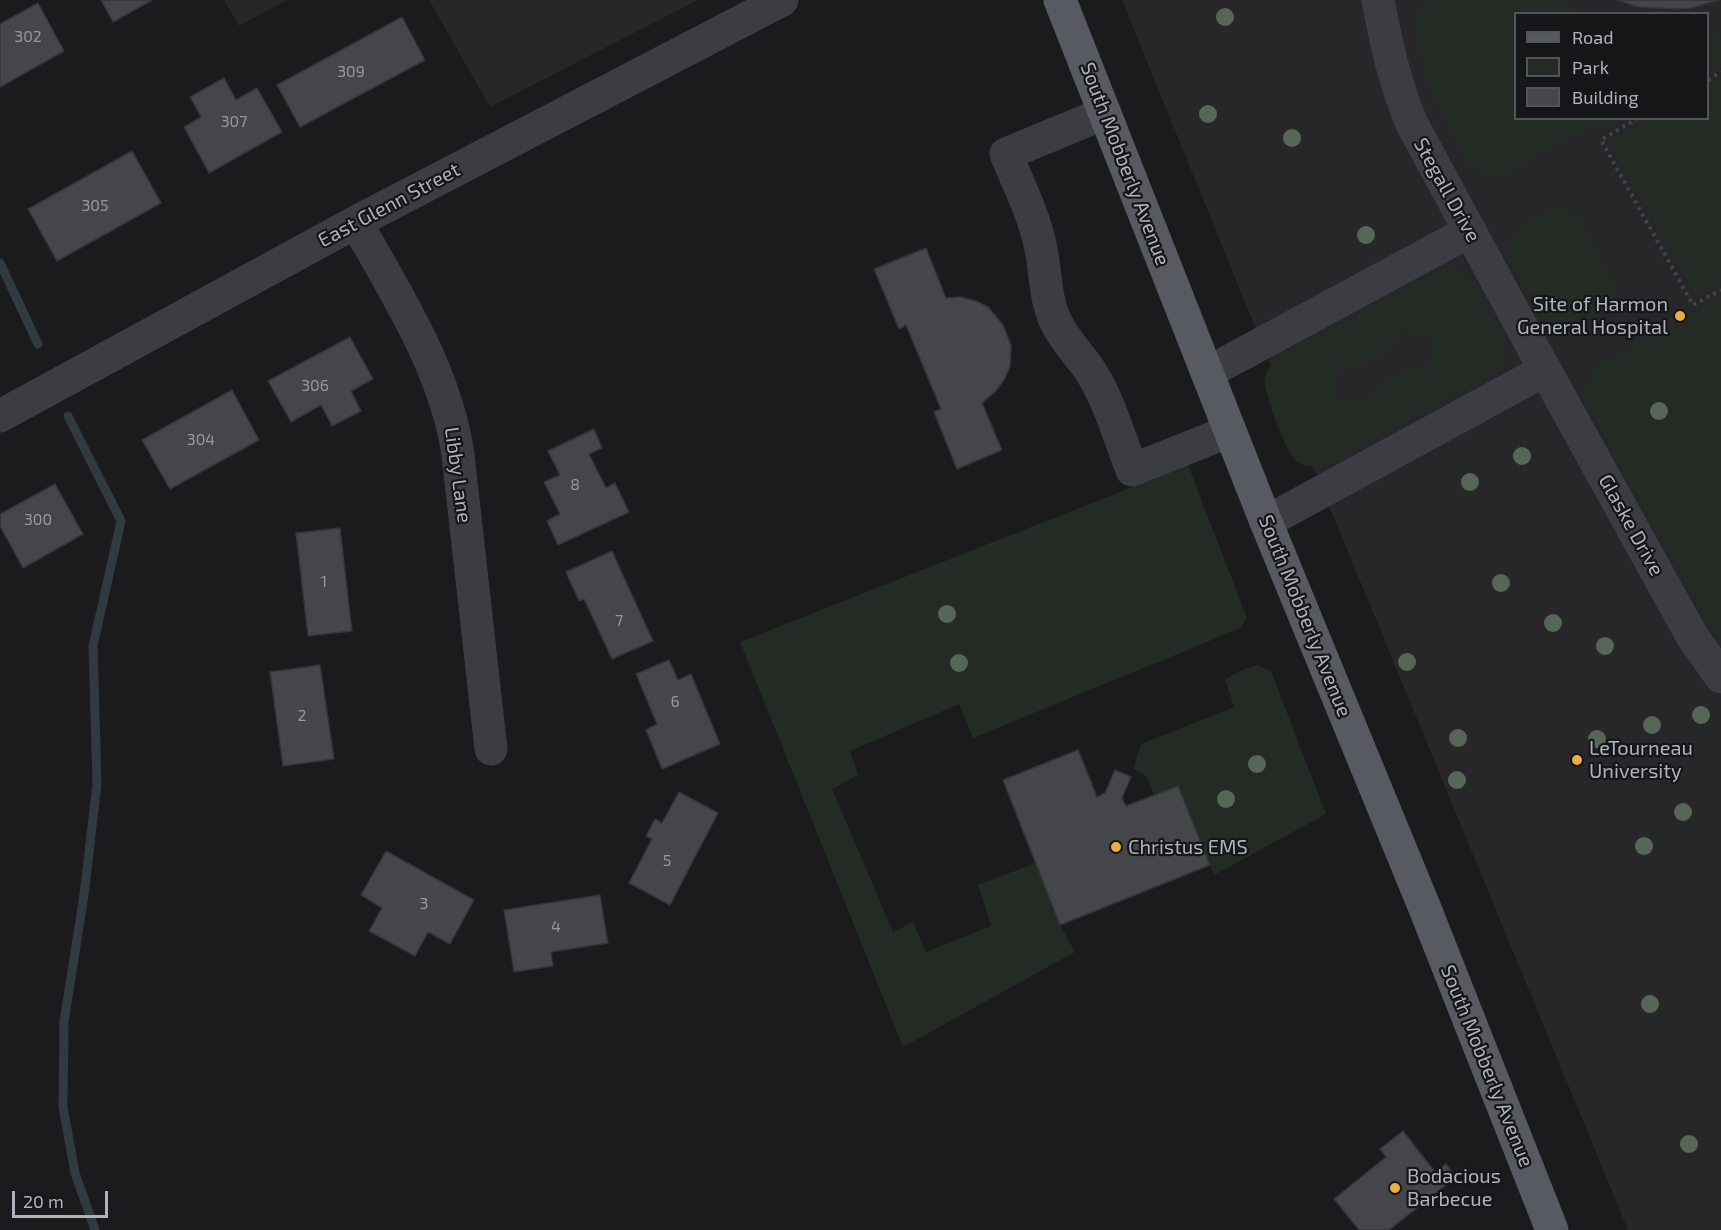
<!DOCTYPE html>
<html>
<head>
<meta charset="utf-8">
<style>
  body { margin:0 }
  #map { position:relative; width:1721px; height:1230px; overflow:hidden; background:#1b1b1d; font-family:"Exo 2",sans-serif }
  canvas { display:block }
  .legend { position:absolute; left:1514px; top:12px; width:195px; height:108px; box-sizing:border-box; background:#161618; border:2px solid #53555a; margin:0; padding:8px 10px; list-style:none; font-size:18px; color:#aeb3bc }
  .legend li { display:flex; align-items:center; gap:12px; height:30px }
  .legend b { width:30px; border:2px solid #53555a }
  .scale { position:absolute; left:12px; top:1191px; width:96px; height:27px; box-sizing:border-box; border:3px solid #aeb3bc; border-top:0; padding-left:8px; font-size:18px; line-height:21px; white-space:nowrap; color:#aeb3bc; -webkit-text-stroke:4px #161618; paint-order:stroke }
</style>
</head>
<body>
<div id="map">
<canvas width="1721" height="1230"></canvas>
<ul class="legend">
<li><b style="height:8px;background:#585a61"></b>Road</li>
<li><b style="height:16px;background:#232b24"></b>Park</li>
<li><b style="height:16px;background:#45464a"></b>Building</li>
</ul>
<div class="scale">20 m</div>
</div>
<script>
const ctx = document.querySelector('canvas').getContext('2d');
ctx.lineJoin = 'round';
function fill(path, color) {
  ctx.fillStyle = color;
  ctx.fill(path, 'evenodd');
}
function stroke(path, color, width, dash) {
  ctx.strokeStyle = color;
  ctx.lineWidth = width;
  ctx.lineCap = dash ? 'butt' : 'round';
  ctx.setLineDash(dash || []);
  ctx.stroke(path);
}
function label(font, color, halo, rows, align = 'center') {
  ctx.font = font + ' "Exo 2",sans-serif';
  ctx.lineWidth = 4.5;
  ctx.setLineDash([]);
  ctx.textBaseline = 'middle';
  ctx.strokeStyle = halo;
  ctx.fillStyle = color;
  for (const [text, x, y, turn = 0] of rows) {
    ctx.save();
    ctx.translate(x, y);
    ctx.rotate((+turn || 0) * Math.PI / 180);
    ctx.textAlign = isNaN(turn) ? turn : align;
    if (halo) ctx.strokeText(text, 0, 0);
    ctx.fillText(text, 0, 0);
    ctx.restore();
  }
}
const built = new Path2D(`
  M224,0H287L239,26Z
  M429,0H698L490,107Z
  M1122,0H1721V1230H1628L1240,290ZM1516,14H1708V118H1516Z`);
const green = new Path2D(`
  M1429,0H1562L1583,13L1516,14V118L1623,119L1605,129L1600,121L1499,177L1471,168L1433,94L1426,72L1415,27L1423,7Z
  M1714,30L1721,42V63L1708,71V32Z
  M1721,81V281L1696,295L1611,141L1652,119L1708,118V88Z
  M1555,210L1570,213L1577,217L1613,282C1615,298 1610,309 1596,316C1584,322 1571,332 1557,328C1542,323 1537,306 1530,293C1524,282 1510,264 1509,252C1505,228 1536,215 1555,210Z
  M1444,268C1457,270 1464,271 1472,282L1503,340C1507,358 1501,364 1488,375L1325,465C1315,468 1305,467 1297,462C1287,455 1262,390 1265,378C1266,372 1270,367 1274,362ZM1401,329L1436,338L1426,373C1394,369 1380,376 1366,406L1331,397L1341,362C1373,367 1387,357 1401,329Z
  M1721,298V640L1711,626L1587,403C1586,383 1589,377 1603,363Z
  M1188,465L1247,618L1241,628L973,738L959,704L850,751L858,775L832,789L893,932L913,922L926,952L991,926L978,885L1036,863L1060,925L1075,952L903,1047L740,642Z
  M1258,665L1271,671L1326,814L1214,875L1178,786L1154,795L1146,776L1133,769L1141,744L1234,707L1225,679L1244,669Z`);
const stream = new Path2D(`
  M0,263L38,344
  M68,416L121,521L93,646L97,784L84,895L64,1022L63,1107L75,1173L95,1230`);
const building = new Path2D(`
  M101,0H152L113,22Z
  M1617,0H1719L1692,8L1675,9L1638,7Z
  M38,3L64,51L0,87V24Z
  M402,17L425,60L300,127L277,85Z
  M224,78L236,100L257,88L282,132L209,173L184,127L201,117L190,97Z
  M132,151L161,203L57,261L28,209Z
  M926,248L946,298L960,297L976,301L988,307L1003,325L1011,345L1010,367L1005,378L996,391L982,403L1002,450L957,469L934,412L941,409L906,325L899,329L874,269Z
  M350,337L373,379L351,391L361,411L332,426L321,405L291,422L268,381Z
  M232,390L259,440L170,489L142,440Z
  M594,429L602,448L589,454L606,488L615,483L629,512L558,545L547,521L560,514L544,482L560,475L548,451Z
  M55,484L83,534L23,568L0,526V514Z
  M340,528L352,631L308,636L296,533Z
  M612,551L653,641L612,659L584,599L579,601L566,572Z
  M669,660L678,680L691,674L720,744L662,769L646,730L657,724L636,674Z
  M320,665L334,759L283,766L270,672Z
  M1078,750L1097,797L1105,793L1115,770L1131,777L1122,798L1126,806L1178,786L1210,865L1060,925L1003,780Z
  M679,792L718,813L670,905L629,883L652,839L646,836L655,819L662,823Z
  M386,851L474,900L450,944L428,932L415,956L369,931L382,908L361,895Z
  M600,895L608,943L551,952L553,966L514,972L504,910Z
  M1403,1131L1435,1172L1446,1164L1456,1177L1389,1230H1359L1334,1199L1386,1157L1380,1149Z`);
const path = new Path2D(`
  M1708,80L1721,72
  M1638,118L1601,140L1693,305L1721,290`);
const minor = new Path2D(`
  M1378,0C1386,43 1395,84 1412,124L1545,370L1692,636L1721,677
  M1105,113L1006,154C1018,183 1033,213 1040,244C1046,269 1044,295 1055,320C1063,339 1080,355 1091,372C1109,400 1120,439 1132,470L1230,431
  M356,222C397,296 446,370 458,455L491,749
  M1207,373L1470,231
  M0,416L356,222L782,0
  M1266,522L1545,370`);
const major = new Path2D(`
  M1060,0L1266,522L1424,906L1552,1230`);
const trees = [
  [1225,17],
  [1208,114],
  [1292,138],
  [1366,235],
  [1659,411],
  [1522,456],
  [1470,482],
  [1501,583],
  [947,614],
  [1553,623],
  [1605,646],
  [1407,662],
  [959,663],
  [1701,715],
  [1652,725],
  [1458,738],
  [1597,739],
  [1257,764],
  [1457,780],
  [1226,799],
  [1683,812],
  [1644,846],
  [1650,1004],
  [1689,1144]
];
const markers = [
  [1680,316,6,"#ecae44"],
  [1577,760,6,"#ecae44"],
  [1116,847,6,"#ecae44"],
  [1395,1188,6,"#ecae44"]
];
const numberNames = [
  ["302",28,37],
  ["309",351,72],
  ["307",234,122],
  ["305",95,206],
  ["306",315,386],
  ["304",201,440],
  ["8",575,485],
  ["300",38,520],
  ["1",324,582],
  ["7",619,621],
  ["6",675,702],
  ["2",302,716],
  ["5",667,861],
  ["3",424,904],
  ["4",556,927]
];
const streetNames = [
  ["South Mobberly Avenue",1125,164,69],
  ["Stegall Drive",1447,190,61],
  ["East Glenn Street",389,205,-28],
  ["Libby Lane",458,475,82],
  ["Glaske Drive",1631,525,61],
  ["South Mobberly Avenue",1305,616,68],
  ["South Mobberly Avenue",1487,1066,68]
];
const poiNames = [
  ["Site of Harmon",1668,304,"right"],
  ["General Hospital",1668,327,"right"],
  ["LeTourneau",1589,748],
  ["University",1589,771],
  ["Christus EMS",1128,847],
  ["Bodacious",1407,1176],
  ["Barbecue",1407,1199]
];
fill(built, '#27272a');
fill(green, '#232b24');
stroke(stream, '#313a41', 9);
fill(building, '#45464a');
stroke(building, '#353539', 1.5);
stroke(path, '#424449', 4, [3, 4.5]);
stroke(minor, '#3c3d42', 33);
stroke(major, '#585a61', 33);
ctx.fillStyle = '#566757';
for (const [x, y] of trees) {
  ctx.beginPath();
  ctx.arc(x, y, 9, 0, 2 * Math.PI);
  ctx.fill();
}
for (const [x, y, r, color] of markers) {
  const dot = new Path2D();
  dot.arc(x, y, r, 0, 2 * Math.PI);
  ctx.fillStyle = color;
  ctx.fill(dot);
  stroke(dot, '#161618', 2);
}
label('16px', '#9498a0', null, numberNames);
label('20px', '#aeb3bc', '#161618', streetNames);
label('20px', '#aeb3bc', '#161618', poiNames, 'left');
</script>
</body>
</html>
